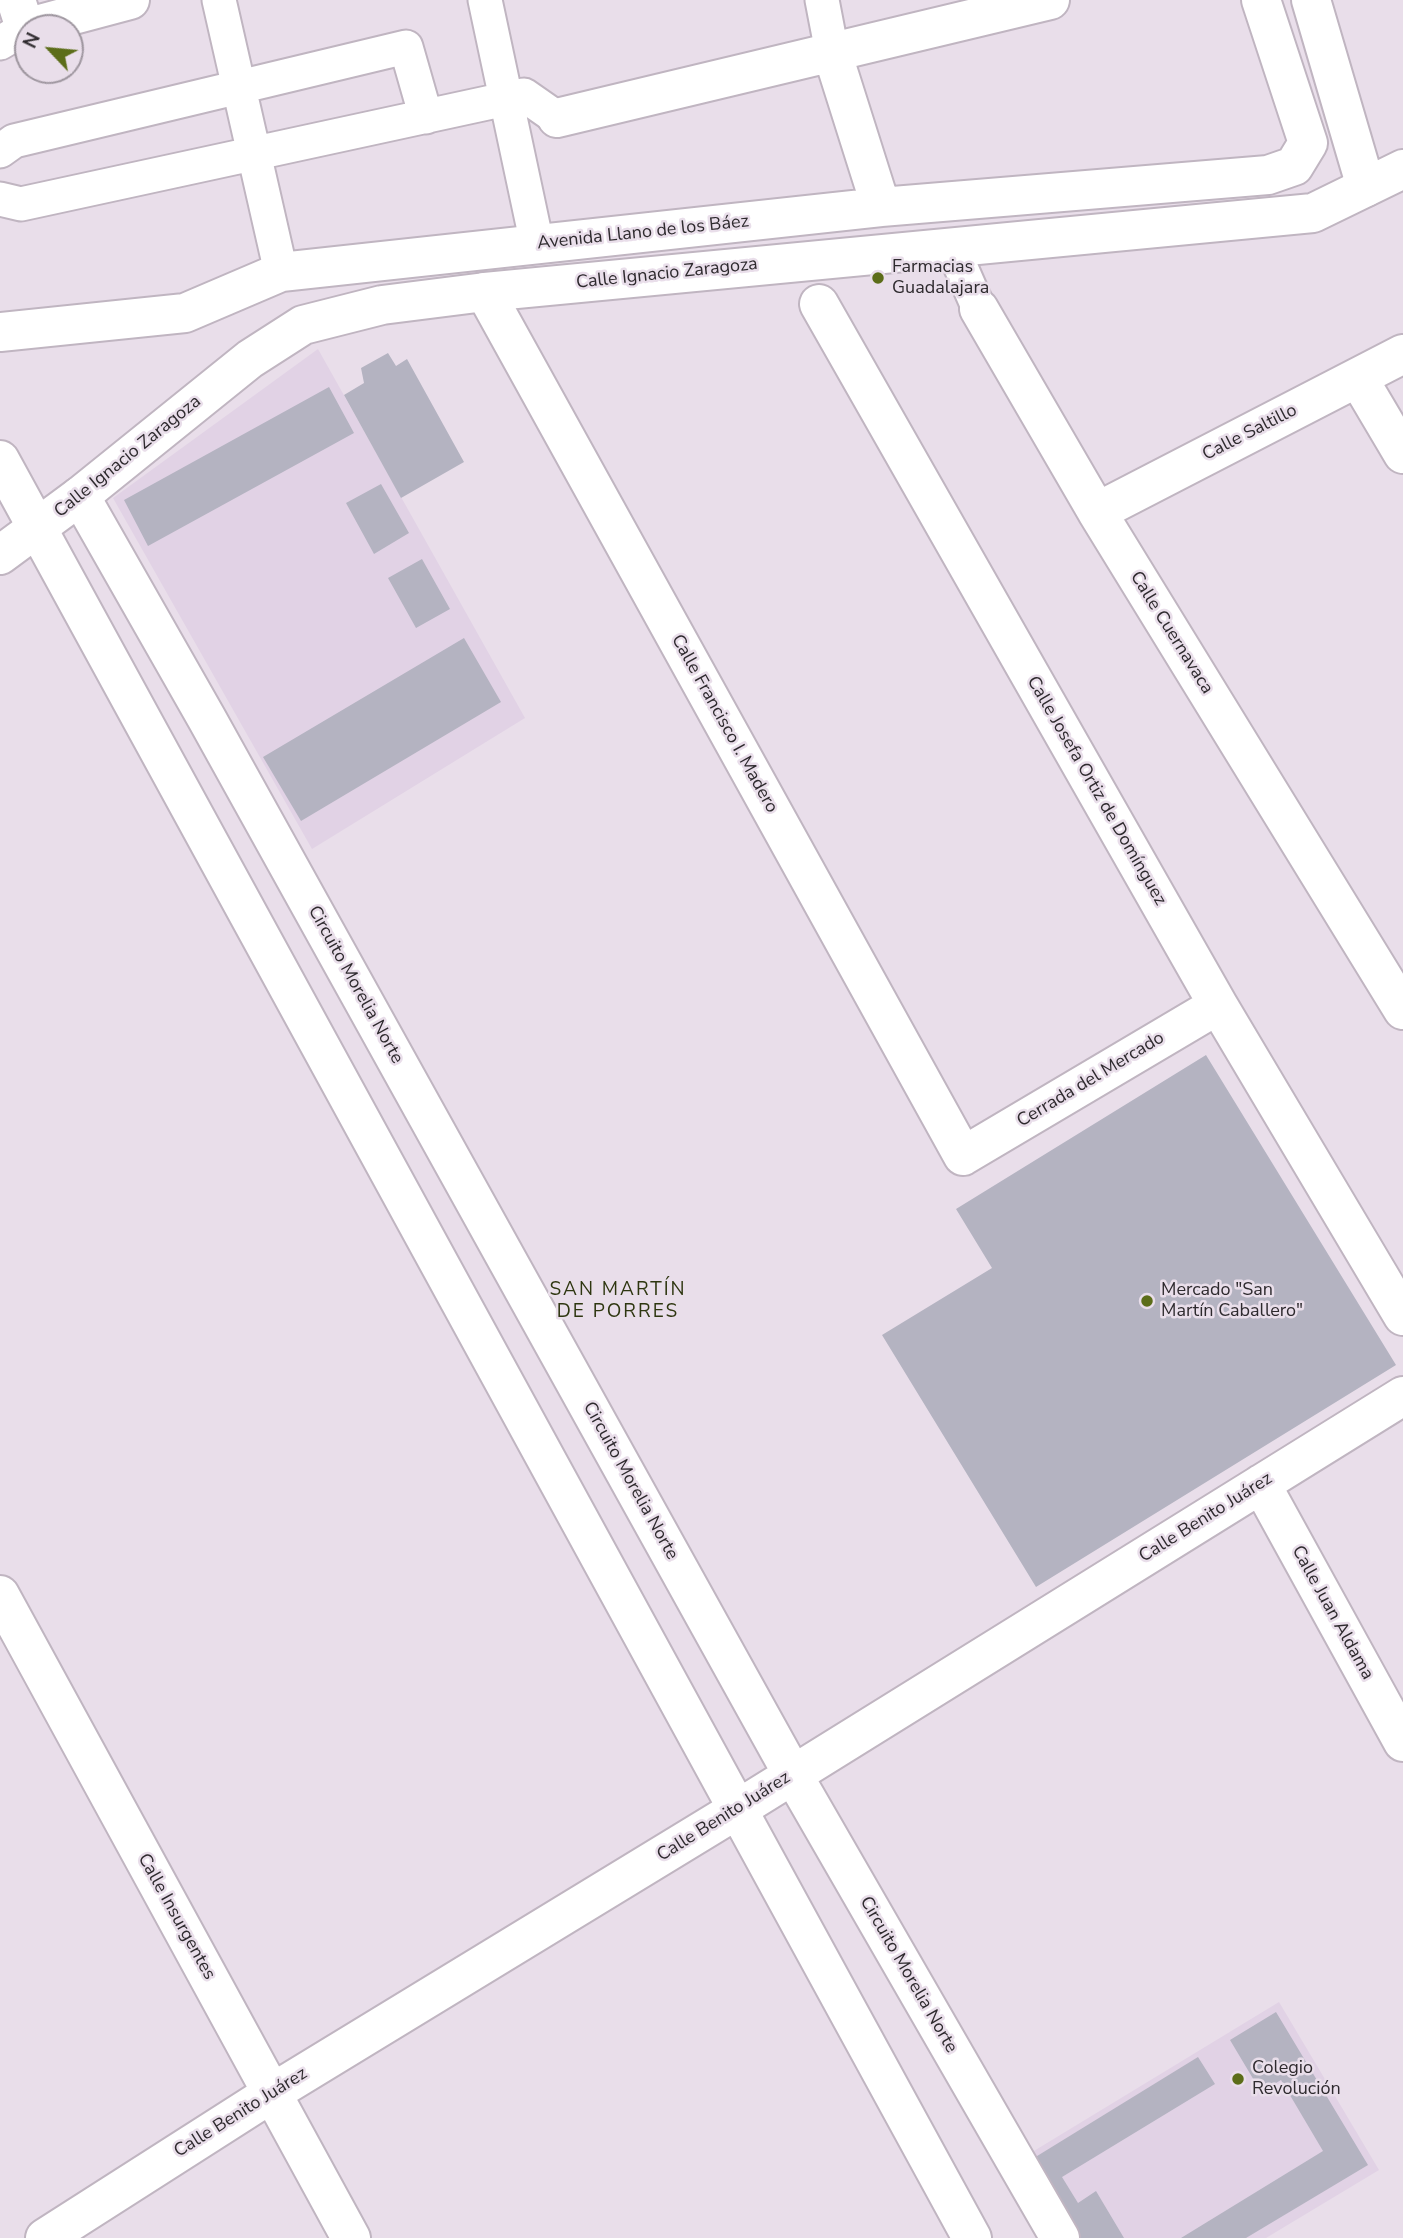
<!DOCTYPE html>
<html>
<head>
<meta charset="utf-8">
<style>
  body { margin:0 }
  #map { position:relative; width:1403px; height:2238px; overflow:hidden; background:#e9deea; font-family:"Nunito Sans",sans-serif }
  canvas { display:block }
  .north { position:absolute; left:14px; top:14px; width:70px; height:70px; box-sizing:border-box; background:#e9deea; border:2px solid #9e969f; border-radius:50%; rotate:296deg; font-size:19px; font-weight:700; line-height:28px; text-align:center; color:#2e2a2e }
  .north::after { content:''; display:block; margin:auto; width:24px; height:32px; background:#5c6d19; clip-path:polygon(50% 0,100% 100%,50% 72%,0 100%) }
</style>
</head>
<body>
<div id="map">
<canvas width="1403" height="2238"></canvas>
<div class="north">N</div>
</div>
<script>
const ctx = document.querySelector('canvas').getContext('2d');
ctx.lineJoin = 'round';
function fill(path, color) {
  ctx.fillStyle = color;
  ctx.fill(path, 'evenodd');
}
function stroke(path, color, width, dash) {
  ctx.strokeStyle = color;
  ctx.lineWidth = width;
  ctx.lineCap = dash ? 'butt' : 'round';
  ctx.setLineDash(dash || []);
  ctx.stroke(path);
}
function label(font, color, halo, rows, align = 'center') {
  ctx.font = font + ' "Nunito Sans",sans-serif';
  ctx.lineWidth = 5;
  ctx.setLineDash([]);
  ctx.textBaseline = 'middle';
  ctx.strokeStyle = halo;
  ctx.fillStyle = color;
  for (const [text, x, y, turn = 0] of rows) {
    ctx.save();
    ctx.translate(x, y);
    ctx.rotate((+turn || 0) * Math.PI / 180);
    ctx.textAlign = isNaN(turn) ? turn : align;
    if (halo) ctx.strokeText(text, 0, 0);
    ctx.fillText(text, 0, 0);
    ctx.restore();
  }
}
const education = new Path2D(`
  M318,349L525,718L312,849L113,498Z
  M1279,2002L1379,2170L1266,2238H1072L1024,2157Z`);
const building = new Path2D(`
  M388,353L396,366L407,359L464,462L401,498L344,395L364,383L361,368Z
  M329,387L354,433L148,546L124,500Z
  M381,484L409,533L374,554L346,503Z
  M422,559L450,609L416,628L388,578Z
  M464,638L501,702L301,821L263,757Z
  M1206,1055L1396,1365L1036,1587L882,1335L992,1268L956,1209Z
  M1276,2012L1368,2165L1246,2238H1181L1323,2151L1281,2080L1261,2092L1230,2040Z
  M1198,2057L1215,2084L1062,2177L1078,2203L1096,2191L1124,2238H1075L1029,2161Z`);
const pedestrian = new Path2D(`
  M219,0L281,272
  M485,0L537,244
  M822,0L832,52
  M0,43L25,28
  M0,151L14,141L406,47L426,117
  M0,199L21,204L524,95L557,118
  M952,247L979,309`);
const minor = new Path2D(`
  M16,0L25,28L130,0
  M1311,0L1366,187
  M832,52L881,207
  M557,118L1050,0
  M485,292L963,1156L1218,1005
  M819,304L1218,1005L1403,1316
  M979,309L1097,512L1403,1010
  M0,332L185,313L281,272L881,207L1268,175L1294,166L1308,143L1261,0
  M1358,378L1403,454
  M0,460L972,2238
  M80,496L207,719L793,1775L1060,2238
  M1097,512L1403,354
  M1261,1484L1403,1742
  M0,1595L351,2238
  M45,2238L272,2093L738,1809L1403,1396`);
const tertiary = new Path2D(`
  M0,555L80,496L250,359L303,325L382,305L485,292L1313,213L1403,169`);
const markers = [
  [878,278,7,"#5c6d19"],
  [1147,1301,7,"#5c6d19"],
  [1238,2079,7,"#5c6d19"]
];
const streetNames = [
  ["Avenida Llano de los Báez",643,233,-6],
  ["Calle Ignacio Zaragoza",667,274,-6],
  ["Calle Saltillo",1250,433,-27],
  ["Calle Ignacio Zaragoza",128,457,-39],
  ["Calle Cuernavaca",1171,633,58],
  ["Calle Francisco I. Madero",724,724,61],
  ["Calle Josefa Ortiz de Domínguez",1096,791,60],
  ["Circuito Morelia Norte",355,985,61],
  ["Cerrada del Mercado",1091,1080,-31],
  ["Circuito Morelia Norte",630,1481,61],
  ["Calle Benito Juárez",1206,1518,-32],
  ["Calle Juan Aldama",1332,1613,61],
  ["Calle Benito Juárez",724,1817,-32],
  ["Calle Insurgentes",176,1917,61],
  ["Circuito Morelia Norte",908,1975,60],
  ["Calle Benito Juárez",241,2113,-32]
];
const poiNames = [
  ["Farmacias",892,268],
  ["Guadalajara",892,289],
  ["Mercado \"San",1161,1291],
  ["Martín Caballero\"",1161,1312],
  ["Colegio",1252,2069],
  ["Revolución",1252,2090]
];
const neighbourhoodNames = [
  ["SAN MARTÍN",618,1290],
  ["DE PORRES",618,1312]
];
fill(education, '#e1d2e5');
fill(building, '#b4b3c1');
stroke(pedestrian, '#c0b5c1', 37);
stroke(minor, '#c0b5c1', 42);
stroke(tertiary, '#c0b5c1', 42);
stroke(pedestrian, '#fff', 33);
stroke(minor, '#fff', 38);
stroke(tertiary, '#fff', 38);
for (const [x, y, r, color] of markers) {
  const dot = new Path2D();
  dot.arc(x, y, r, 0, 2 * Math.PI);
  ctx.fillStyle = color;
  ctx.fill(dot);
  stroke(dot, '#e9deea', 2.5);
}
label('18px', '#2e2a2e', '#e9deea', streetNames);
label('18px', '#2e2a2e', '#e9deea', poiNames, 'left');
ctx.letterSpacing = '2px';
label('19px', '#2e3610', '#e9deea', neighbourhoodNames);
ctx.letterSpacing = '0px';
</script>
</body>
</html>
